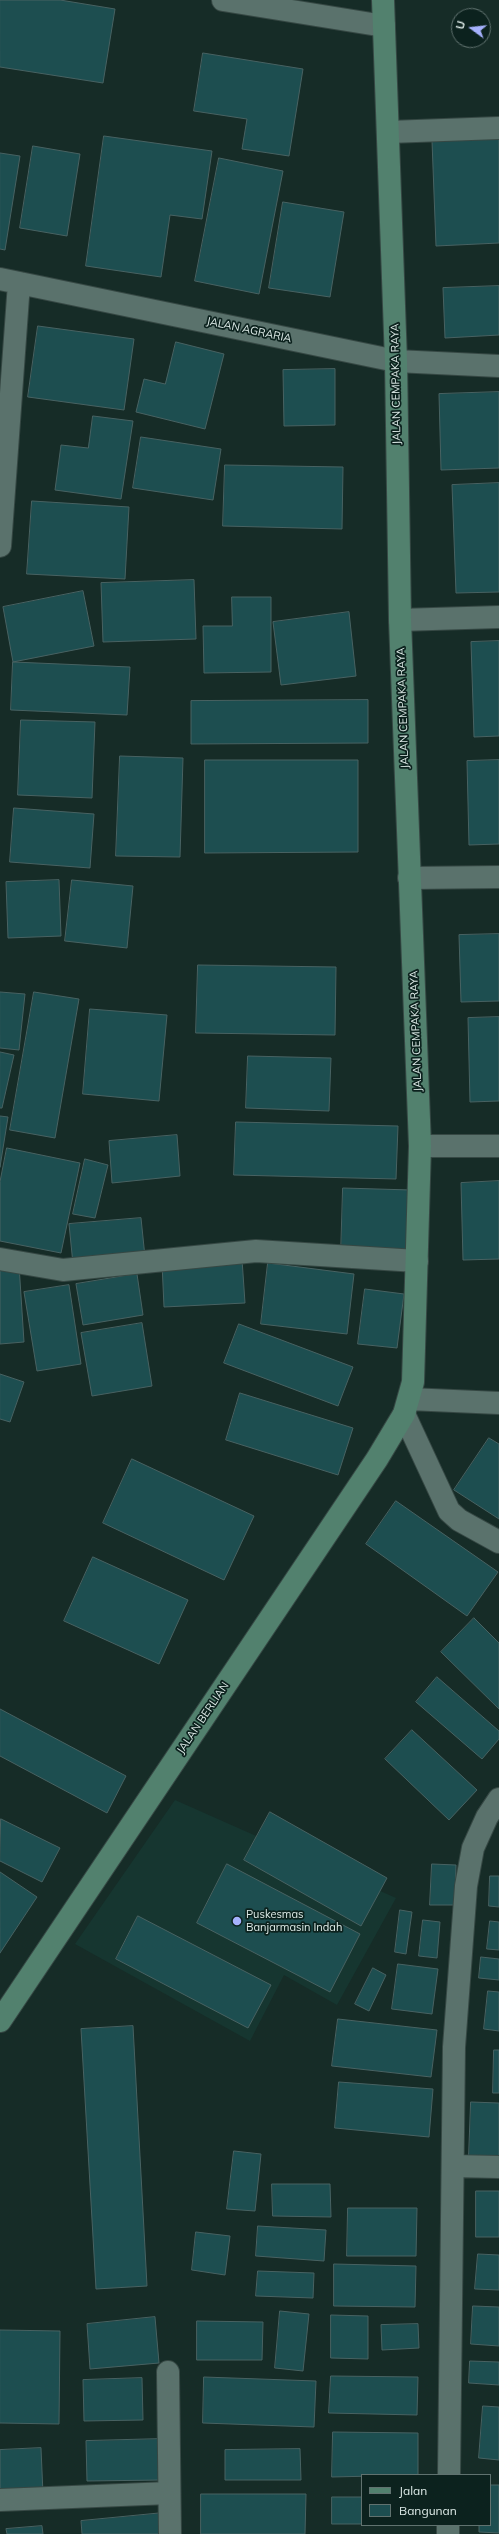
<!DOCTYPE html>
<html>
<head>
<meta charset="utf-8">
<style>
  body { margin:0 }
  #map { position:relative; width:499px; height:2534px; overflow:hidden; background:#162c27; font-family:Mulish,sans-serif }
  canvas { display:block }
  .legend { position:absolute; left:361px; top:2474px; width:130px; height:52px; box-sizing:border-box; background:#0c221e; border:1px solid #60726f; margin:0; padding:5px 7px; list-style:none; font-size:12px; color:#deebe8 }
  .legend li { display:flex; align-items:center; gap:8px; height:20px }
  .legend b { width:20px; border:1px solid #60726f }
  .north { position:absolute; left:451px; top:8px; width:40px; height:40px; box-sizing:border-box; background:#0c221e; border:1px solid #60726f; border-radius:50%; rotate:285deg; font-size:11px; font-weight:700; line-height:16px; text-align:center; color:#deebe8 }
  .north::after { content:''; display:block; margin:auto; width:14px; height:18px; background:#a5b1fc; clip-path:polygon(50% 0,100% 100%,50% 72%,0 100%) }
</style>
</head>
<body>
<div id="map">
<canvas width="499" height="2534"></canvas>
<ul class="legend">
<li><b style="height:5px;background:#52816e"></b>Jalan</li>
<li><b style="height:11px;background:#1d4e50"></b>Bangunan</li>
</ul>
<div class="north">U</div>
</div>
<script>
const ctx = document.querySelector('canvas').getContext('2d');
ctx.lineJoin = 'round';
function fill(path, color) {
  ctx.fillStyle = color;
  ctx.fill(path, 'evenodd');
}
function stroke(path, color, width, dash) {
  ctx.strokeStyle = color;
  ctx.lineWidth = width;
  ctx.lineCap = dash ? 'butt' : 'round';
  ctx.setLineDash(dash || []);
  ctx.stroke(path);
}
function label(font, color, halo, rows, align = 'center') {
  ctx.font = font + ' Mulish,sans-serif';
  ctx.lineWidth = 3.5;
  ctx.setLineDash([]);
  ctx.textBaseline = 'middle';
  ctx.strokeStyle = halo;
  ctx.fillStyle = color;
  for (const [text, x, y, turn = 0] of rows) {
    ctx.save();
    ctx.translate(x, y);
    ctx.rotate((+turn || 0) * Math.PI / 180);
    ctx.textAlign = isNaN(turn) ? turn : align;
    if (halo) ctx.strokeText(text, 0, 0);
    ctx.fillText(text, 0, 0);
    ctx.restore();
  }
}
const built = new Path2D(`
  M175,1800L396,1898L337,2005L284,1975L250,2041L75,1944Z`);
const building = new Path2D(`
  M0,0H60L115,9L103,83L0,67Z
  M203,53L303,69L289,156L242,149L247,119L194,111Z
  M104,136L212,151L202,219L170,215L161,277L86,266Z
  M499,138V243L436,246L432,141Z
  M33,146L80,154L67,236L20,228Z
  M0,153L20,156L5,250L0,249Z
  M219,158L283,171L259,294L195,281Z
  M283,202L344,212L330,297L269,288Z
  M499,286V335L445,338L443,288Z
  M38,326L134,339L124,410L28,397Z
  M176,342L224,354L205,429L136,412L144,379L165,384Z
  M335,369V425L284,426L283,370Z
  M499,392V468L441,470L439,394Z
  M93,416L133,421L121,499L55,490L61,445L88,448Z
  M141,437L221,449L213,500L133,488Z
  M225,465L343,467L342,529L223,526Z
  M499,483V592L456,593L452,485Z
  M32,501L129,507L125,579L27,574Z
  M194,580L196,639L103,642L101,583Z
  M83,591L94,646L13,662L3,607Z
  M232,597H271V672L204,673L203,626H232Z
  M349,612L356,676L281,685L273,622Z
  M499,641V736L474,737L471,642Z
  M13,662L130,667L127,715L11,710Z
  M368,700V743L191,744V701Z
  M21,720L95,722L92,798L18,795Z
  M120,756L183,758L180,857L116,856Z
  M205,760H358V852L205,853Z
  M499,760V844L469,845L467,761Z
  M14,808L94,814L90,868L10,862Z
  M59,880L61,936L8,938L6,882Z
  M72,880L133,886L127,948L65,941Z
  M499,934V1001L461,1002L459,935Z
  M198,965L336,967L335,1035L196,1033Z
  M0,992L25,994L19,1050L0,1048Z
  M34,992L79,999L55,1138L10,1130Z
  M90,1009L167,1015L159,1101L83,1094Z
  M499,1017V1101L470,1102L468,1018Z
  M0,1052L14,1055L2,1108H0Z
  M248,1056L331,1058L329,1111L246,1108Z
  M0,1116L8,1117L0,1167Z
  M236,1122L398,1126L396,1179L234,1175Z
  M177,1135L180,1176L112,1183L109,1141Z
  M7,1148L80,1163L61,1253L0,1241V1182Z
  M85,1159L108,1165L95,1218L73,1214Z
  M499,1181V1259L463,1260L461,1183Z
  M343,1188L411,1190L409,1256L341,1254Z
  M141,1218L145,1257L73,1264L69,1224Z
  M242,1259L245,1303L164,1307L162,1263Z
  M268,1263L354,1274L347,1334L261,1324Z
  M19,1265L24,1342L0,1344V1266Z
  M137,1274L143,1315L83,1325L76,1284Z
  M69,1285L81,1364L37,1371L24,1292Z
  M365,1289L404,1294L397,1348L358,1344Z
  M142,1323L152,1386L92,1396L81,1333Z
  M239,1324L353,1367L338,1406L224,1363Z
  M0,1374L24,1382L10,1422L0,1419Z
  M240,1393L353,1428L338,1475L226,1440Z
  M489,1438L499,1444V1519L454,1490Z
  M132,1459L254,1516L224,1580L103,1523Z
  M396,1501L498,1572L467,1616L366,1544Z
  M93,1557L188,1600L159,1664L64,1621Z
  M474,1618L499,1643V1709L441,1652Z
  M437,1677L499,1731V1739L482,1759L416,1702Z
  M0,1709L126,1776L107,1813L0,1756Z
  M412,1730L477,1790L449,1820L385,1759Z
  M270,1812L387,1878L361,1926L244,1860Z
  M1,1819L60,1848L42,1882L0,1861Z
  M227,1864L360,1934L330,1992L197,1923Z
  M432,1864L456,1865L455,1905H430Z
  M0,1872L37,1897L0,1953Z
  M490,1876H499V1907L489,1906Z
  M400,1910L412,1912L406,1954L395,1952Z
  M138,1916L271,1985L248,2028L116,1959Z
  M423,1920L440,1922L437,1958L419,1956Z
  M490,1921L499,1922V1950L487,1949Z
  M481,1957L499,1959V1980L479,1978Z
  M398,1964L438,1969L432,2014L392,2009Z
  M373,1968L386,1975L369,2011L355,2004Z
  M488,1991L499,1992V2031L484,2029Z
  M338,2019L437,2030L431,2077L332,2066Z
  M133,2026L147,2286L96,2289L81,2029Z
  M494,2050H499V2093H493Z
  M339,2082L433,2089L429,2137L335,2128Z
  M471,2102L499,2103V2156H469Z
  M234,2151L261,2154L255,2211L227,2209Z
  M272,2184H330L331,2217L273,2216Z
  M476,2191H499V2237H476Z
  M348,2208H417L416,2256H347Z
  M258,2226L326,2230L324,2261L256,2256Z
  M196,2232L230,2236L225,2275L192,2270Z
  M478,2254L499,2255V2290L475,2289Z
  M334,2264L416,2266L415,2307L334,2306Z
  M258,2271L314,2273L313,2298L256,2296Z
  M473,2306L499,2307V2346L471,2344Z
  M280,2311L309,2314L303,2371L275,2368Z
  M331,2315L368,2316V2359L331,2358Z
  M155,2317L159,2363L90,2369L87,2324Z
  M197,2321L263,2322L262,2360H197Z
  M418,2324L419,2348L382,2350L381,2325Z
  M0,2330L60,2331L59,2424L0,2423Z
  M470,2361L499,2362V2385L469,2383Z
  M331,2376L418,2377L417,2415L329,2413Z
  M204,2377L316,2381L314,2427L203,2423Z
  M142,2378L143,2420L84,2421L83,2380Z
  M483,2406L499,2407V2460L479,2458Z
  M333,2432L418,2433V2475L332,2477Z
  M161,2439L162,2480L87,2481L86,2441Z
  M41,2448L43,2494L0,2495V2450Z
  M300,2449L301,2480H225V2450Z
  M490,2485H499V2533L479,2532V2525H490Z
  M201,2494H306L305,2534H201Z
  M332,2497H362V2524H332Z
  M163,2513L165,2534H82L81,2521Z
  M42,2526L43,2534H7L6,2529Z`);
const street = new Path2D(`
  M223,0L384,26
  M389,132L499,128
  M0,279L396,361L499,366
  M0,546L19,283
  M400,620L499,617
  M409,878L499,877
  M420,1146H499
  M0,1259L63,1270L256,1251L417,1261
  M409,1399L499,1403
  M404,1414L449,1511L459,1520L499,1542
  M453,2166L499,2167
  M168,2372L170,2534
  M449,2475L454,2047L466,1886L473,1848L487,1817L499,1799
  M0,2500L169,2493
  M448,2534V2525`);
const secondary = new Path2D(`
  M0,2021L377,1459L404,1414L413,1382L420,1146L400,620L396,361L383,0`);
const markers = [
  [237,1921,5,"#a5b1fc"]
];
const streetNames = [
  ["JALAN AGRARIA",249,330,12],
  ["JALAN CEMPAKA RAYA",396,384,-91],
  ["JALAN CEMPAKA RAYA",403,708,-92],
  ["JALAN CEMPAKA RAYA",416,1031,-92],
  ["JALAN BERLIAN",203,1718,-56]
];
const poiNames = [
  ["Puskesmas",246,1915],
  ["Banjarmasin Indah",246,1928]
];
fill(built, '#163630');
fill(building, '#1d4e50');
stroke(building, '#486262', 1);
stroke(street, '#364844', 24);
stroke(secondary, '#364844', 24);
stroke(street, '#5a726c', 22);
stroke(secondary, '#52816e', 22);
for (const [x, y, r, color] of markers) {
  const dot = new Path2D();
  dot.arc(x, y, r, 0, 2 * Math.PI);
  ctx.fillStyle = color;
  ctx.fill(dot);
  stroke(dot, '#0c221e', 1.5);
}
label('11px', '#deebe8', '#0c221e', streetNames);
label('11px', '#deebe8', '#0c221e', poiNames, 'left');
</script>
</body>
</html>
